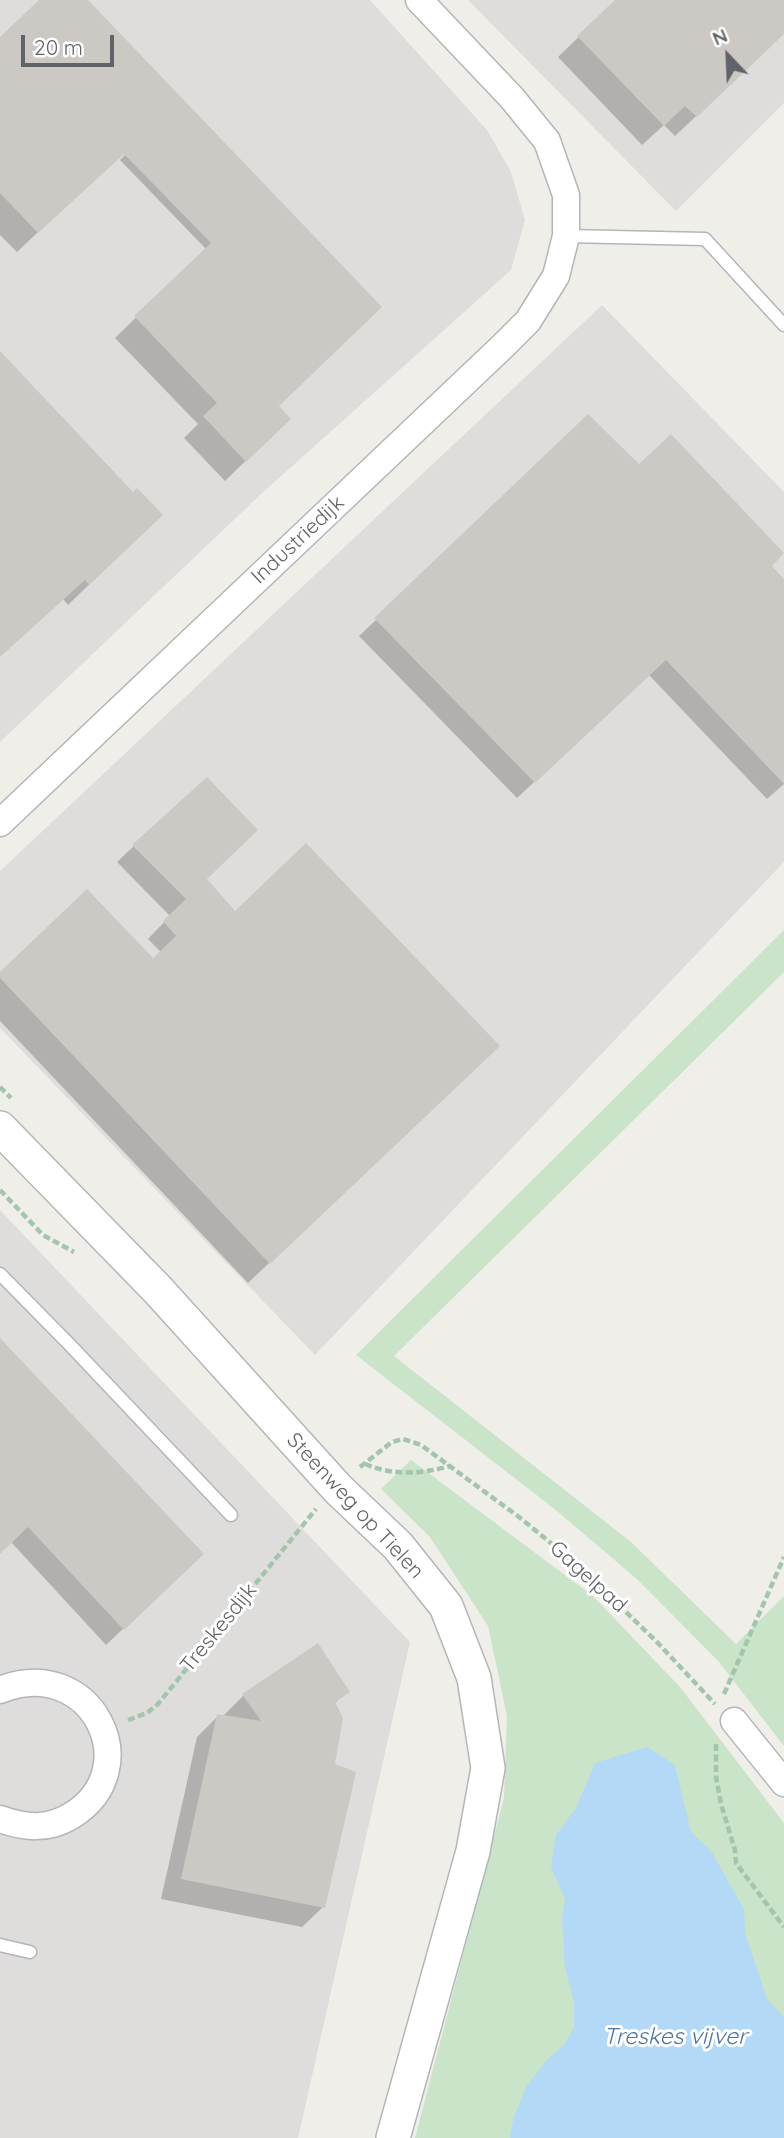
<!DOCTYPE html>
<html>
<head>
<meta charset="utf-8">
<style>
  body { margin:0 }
  #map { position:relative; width:784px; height:2138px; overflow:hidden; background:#f0eee9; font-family:Quicksand,sans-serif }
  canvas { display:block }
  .north { position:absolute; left:693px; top:21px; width:70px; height:70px; -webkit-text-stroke:5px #fff; paint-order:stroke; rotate:337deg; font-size:19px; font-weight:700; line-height:28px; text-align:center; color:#606367 }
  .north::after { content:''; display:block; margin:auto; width:24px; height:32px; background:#606367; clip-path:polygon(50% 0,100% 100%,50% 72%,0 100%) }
  .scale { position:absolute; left:21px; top:35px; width:93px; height:32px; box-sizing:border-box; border:4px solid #606367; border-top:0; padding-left:9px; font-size:21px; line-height:24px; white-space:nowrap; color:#606367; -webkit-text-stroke:5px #fff; paint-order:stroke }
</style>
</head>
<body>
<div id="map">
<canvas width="784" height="2138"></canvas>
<div class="north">N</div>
<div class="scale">20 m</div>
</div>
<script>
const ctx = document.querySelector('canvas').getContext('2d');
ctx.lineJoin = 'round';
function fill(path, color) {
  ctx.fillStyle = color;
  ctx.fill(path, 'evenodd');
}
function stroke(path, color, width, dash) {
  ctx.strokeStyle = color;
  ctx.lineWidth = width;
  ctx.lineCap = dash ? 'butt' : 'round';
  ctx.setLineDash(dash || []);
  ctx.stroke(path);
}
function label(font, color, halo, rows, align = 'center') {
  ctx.font = font + ' Quicksand,sans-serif';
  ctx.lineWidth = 6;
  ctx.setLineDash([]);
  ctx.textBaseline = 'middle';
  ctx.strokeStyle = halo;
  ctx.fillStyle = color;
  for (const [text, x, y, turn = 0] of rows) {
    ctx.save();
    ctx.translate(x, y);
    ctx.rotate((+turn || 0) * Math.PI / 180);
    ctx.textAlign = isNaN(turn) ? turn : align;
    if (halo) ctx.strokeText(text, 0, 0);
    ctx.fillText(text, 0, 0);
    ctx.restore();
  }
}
const industrial = new Path2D(`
  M0,0H370L487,130L511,172L525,220L511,270L260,495L0,742Z
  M468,0H784V103L676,211Z
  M602,305L784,492V862L315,1355L0,1028V871Z
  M0,1210L410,1642L298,2138H0Z`);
const green = new Path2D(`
  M784,930V972L394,1356L631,1542L736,1644L784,1596V1746L719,1662L638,1580L557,1511L356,1355Z
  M411,1460L593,1596L680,1687L784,1823V2138H415L504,1798L507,1716L488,1626L430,1537L381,1489Z`);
const water = new Path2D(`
  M647,1747L675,1765L691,1832L711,1851L744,1909L745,1933L767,1999L784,2017V2138H510L514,2116L527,2086L546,2061L565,2044L574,2027V2002L565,1968L562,1918L565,1899L551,1867L556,1835L576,1808L595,1763Z`);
const shadow = new Path2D(`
  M41,0H86L179,100L277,407L268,439L225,481L184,438L198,424L115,338L206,249L120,160L133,147L131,144L17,252L0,235V40Z
  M617,0H784V33L675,136L664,125L642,145L558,57Z
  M0,354L140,535L68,605L63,599L0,656Z
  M639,467L769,566L784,582V784L767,799L649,675L517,798L359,636L376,620Z
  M134,846L205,879L367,1170L248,1283L0,1021V975L153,960L161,952L148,939L170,916L117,862Z
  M0,1341L185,1570L106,1645L11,1542L0,1553Z
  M347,1691L334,1704L323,1907L302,1927L161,1899L197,1737L218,1716L222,1717L243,1696Z`);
const building = new Path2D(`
  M39,0H88L382,307L279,406L291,419L246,462L203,416L217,403L134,316L211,243L124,154L38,233L0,193V37Z
  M615,0H784V34L697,117L685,106L664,126L577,36Z
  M0,351L133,492L137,488L163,515L89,585L85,580L0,657Z
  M588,414L639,464L671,434L784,553L772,566L784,579V784L666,660L535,783L374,618Z
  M207,777L258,830L207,879L235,911L306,843L500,1046L270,1264L0,978V972L87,889L153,958L176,936L163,921L186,899L132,845Z
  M0,1338L204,1554L124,1630L28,1527L0,1554Z
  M318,1643L350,1692L335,1702L343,1718L335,1764L356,1772L325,1908L181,1879L217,1714L261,1721L242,1694Z`);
const path = new Path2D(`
  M0,1087L11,1098
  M0,1190L43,1235L74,1252
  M365,1464C394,1476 421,1474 450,1466
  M360,1467L392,1442L403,1439L421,1445L519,1517L574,1562L656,1641L715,1704
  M724,1694L784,1557
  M128,1720L147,1713L158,1704L316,1509
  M716,1744V1777L721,1804L735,1850L736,1863L784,1927`);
const service = new Path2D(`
  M566,236L705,239L784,325
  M0,1274L69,1344L231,1515
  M0,1945L30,1952`);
const minor = new Path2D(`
  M0,823L503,346L528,321L556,276L566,236V195L547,141L512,98L419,0
  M0,1690C91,1653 149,1769 71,1816C48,1830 25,1828 0,1819
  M734,1721L784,1783`);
const tertiary = new Path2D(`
  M0,1128L158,1290L338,1489L398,1546L446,1606L474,1678L488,1768L473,1851L393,2138`);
const streetNames = [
  ["Industriedijk",298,540,-43],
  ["Steenweg op Tielen",355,1506,47],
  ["Gagelpad",588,1577,42],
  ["Treskesdijk",219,1628,-51]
];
const waterNames = [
  ["Treskes vijver",675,2037]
];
fill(industrial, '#dfdddb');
fill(green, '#c9e4c8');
fill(water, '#b3d9f6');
fill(shadow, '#0003');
fill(building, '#ccc9c5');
stroke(service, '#b3b5b9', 15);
stroke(minor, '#b3b5b9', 29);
stroke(tertiary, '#b3b5b9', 36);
stroke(path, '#a2c5ac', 4.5, [7, 3.5]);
stroke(service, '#fff', 12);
stroke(minor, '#fff', 26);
stroke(tertiary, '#fff', 33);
label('21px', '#606367', '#fff', streetNames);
label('italic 23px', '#4c759f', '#fff', waterNames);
</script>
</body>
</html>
